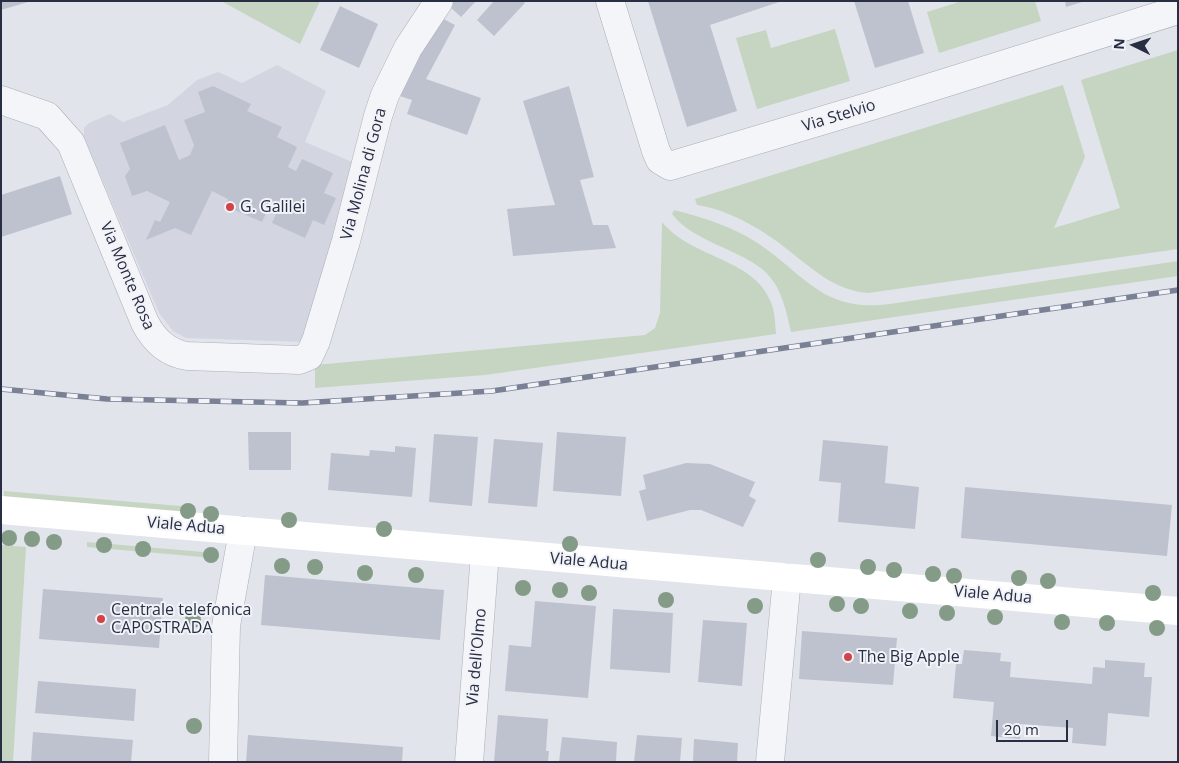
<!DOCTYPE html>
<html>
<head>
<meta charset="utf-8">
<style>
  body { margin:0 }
  #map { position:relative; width:1179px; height:763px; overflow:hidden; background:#e1e4ea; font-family:"Open Sans",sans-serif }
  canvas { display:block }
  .frame { position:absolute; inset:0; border:2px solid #292f43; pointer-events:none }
  .north { position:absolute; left:1109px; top:20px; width:50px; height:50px; -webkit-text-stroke:4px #f1f3f8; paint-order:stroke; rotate:274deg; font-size:14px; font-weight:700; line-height:20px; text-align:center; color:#292f43 }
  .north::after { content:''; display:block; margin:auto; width:18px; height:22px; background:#292f43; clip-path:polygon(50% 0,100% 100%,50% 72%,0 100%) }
  .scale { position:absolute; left:996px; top:720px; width:72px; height:22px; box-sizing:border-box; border:2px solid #292f43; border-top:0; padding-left:6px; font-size:15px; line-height:18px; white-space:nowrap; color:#292f43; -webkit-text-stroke:4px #f1f3f8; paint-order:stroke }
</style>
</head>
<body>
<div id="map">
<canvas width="1179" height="763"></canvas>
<div class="frame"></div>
<div class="north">N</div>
<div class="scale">20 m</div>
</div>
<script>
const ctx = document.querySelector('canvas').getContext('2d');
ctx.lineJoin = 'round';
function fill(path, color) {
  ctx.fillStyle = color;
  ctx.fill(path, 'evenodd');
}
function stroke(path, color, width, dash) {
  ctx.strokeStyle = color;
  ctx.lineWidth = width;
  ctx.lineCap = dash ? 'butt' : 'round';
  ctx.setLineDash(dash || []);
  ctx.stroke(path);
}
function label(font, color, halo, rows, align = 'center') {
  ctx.font = font + ' "Open Sans",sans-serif';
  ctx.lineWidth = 4;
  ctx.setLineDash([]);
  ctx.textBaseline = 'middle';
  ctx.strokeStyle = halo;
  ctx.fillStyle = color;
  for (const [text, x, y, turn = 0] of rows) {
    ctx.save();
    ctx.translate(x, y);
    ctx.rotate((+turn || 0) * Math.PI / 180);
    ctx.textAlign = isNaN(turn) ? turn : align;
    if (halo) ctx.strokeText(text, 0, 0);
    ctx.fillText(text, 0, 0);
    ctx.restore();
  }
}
const built = new Path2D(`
  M277,65L326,91L305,142L357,164L304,342L186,338L173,331L159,313L84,137V128L89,123L110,114L123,122L168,105L197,80L218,72L242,83Z`);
const green = new Path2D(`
  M221,1H320L300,44Z
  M962,1H1035L1041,21L939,53L927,12Z
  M835,29L850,81L757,109L736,38L766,30L771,48Z
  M1178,50V249L868,293C832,290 811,267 783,246C760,228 726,209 697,205L695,199L1063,85L1085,157L1054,228L1120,208L1081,80Z
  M674,210C702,217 731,226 756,242C805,274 822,313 890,304L1178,261V276L791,332C779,272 766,267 713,243C697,235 683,228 672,214Z
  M662,222C691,258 752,258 770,300C775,310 775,323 776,334L485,375L315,388V365L645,335L655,328L660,313Z
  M4,491L192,507L191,515L4,499Z
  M87,542L215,553L214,558L87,547Z
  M1,545L26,547L13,762H1Z`);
const building = new Path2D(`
  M1,1H28V2L1,10Z
  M452,1H476L461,17L448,5Z
  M494,1H523L525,3L494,36L477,20Z
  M648,1H782L710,25L737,111L687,127Z
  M854,1H908L924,53L875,68Z
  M1065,1H1082V2L1066,7Z
  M340,6L378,24L359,68L320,50Z
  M436,15L455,25L426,79L481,98L467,135L407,114L412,100L394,94Z
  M213,86L251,104L247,111L282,127L277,137L297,147L288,167L296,171L302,159L333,173L324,193L336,198L324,225L313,220L305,238L272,223L279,207L271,203L262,222L225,206L228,199L212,191L191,235L175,228L146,240L155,220L160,222L170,202L147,191L132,196L125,176L130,169L120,143L165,125L179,160L190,155L194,145L184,120L205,112L198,92Z
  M569,86L594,177L580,180L593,225H608L616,248L513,256L507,209L555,205L523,101Z
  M60,176L72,214L1,237V195Z
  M248,432H291V470H249Z
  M557,432L626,437L621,496L553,491Z
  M434,434L478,437L472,506L429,502Z
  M494,439L543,443L537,507L488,503Z
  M823,440L888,446L885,483L919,487L915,529L838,522L841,483L819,481Z
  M395,446L416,448L412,497L328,490L331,453L369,456L370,450L395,452Z
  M686,463L710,464L755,482L749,496L756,500L743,527L701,510H690L647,521L639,491L646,489L643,475Z
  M965,487L1172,505L1167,556L961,538Z
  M265,575L444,590L440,640L261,625Z
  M43,589L163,598L159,648L39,639Z
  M535,601L596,606L588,698L505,691L509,645L531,647Z
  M613,609L673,613L670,673L610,669Z
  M703,620L747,623L742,686L698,682Z
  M802,631L897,638L893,685L799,679Z
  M964,650L1001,653L1000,661L1011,662L1010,677L1092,684L1093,667L1105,668V660L1145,663L1144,677H1152L1149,717L1108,713L1106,746L1072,743L1073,728L1021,724L1020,739L991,736L994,702L953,698L956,664H962Z
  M38,681L136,689L134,721L35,713Z
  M498,715L548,719L546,751H549L548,762H494Z
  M33,732L133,740L131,762H31Z
  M248,735L403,747L402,762H246Z
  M637,735L682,738L680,762H634Z
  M562,737L617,742L616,762H559Z
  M694,739L738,743L737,762H693Z`);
const minor = new Path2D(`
  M610,1L656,151L660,160L670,166L871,106L1178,10
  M1,100L47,116L71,143L145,323C154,340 168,353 187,356L299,360L309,356L316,341L346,241L378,116L385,95L408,48L439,1
  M223,762L226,626L243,531
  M469,762L485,553
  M770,762L787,578`);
const secondary = new Path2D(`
  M1,510L1178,611`);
const rail = new Path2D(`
  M1,389L107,399L302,403L492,391L1178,290`);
const trees = [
  [188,511],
  [211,514],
  [289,520],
  [384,529],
  [9,538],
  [32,539],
  [54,542],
  [570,544],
  [104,545],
  [143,549],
  [211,555],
  [818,560],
  [282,566],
  [315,567],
  [868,567],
  [894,570],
  [365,573],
  [933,574],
  [416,575],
  [954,576],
  [1019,578],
  [1048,581],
  [523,588],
  [560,590],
  [589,593],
  [1153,593],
  [666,600],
  [837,604],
  [755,606],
  [861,606],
  [910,611],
  [947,613],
  [995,617],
  [193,620],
  [1062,622],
  [1107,623],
  [1157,628],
  [194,726]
];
const markers = [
  [230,207,5,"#d34247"],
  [101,619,5,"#d34247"],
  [848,657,5,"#d34247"]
];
const streetNames = [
  ["Via Stelvio",839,116,-17],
  ["Via Molina di Gora",364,174,-75],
  ["Via Monte Rosa",127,276,67],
  ["Viale Adua",186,526,5],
  ["Viale Adua",589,562,5],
  ["Viale Adua",993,595,5],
  ["Via dell'Olmo",477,657,-85]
];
const poiNames = [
  ["G. Galilei",240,207],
  ["Centrale telefonica",111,610],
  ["CAPOSTRADA",111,628],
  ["The Big Apple",858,657]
];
fill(built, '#d3d6e0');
fill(green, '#c5d5c2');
fill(building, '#bec2ce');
stroke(minor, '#aaaeb8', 29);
stroke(minor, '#f4f5f8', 28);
stroke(secondary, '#fff', 28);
stroke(rail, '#7a8195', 5.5);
stroke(rail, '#f1f3f8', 4, [11]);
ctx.fillStyle = '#849b87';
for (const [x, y] of trees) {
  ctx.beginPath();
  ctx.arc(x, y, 8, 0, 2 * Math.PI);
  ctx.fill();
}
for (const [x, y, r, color] of markers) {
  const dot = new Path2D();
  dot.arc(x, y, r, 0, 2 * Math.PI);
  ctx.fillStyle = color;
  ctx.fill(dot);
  stroke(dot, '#f1f3f8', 2);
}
label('16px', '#292f43', '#f1f3f8', streetNames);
label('16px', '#292f43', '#f1f3f8', poiNames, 'left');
</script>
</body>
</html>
